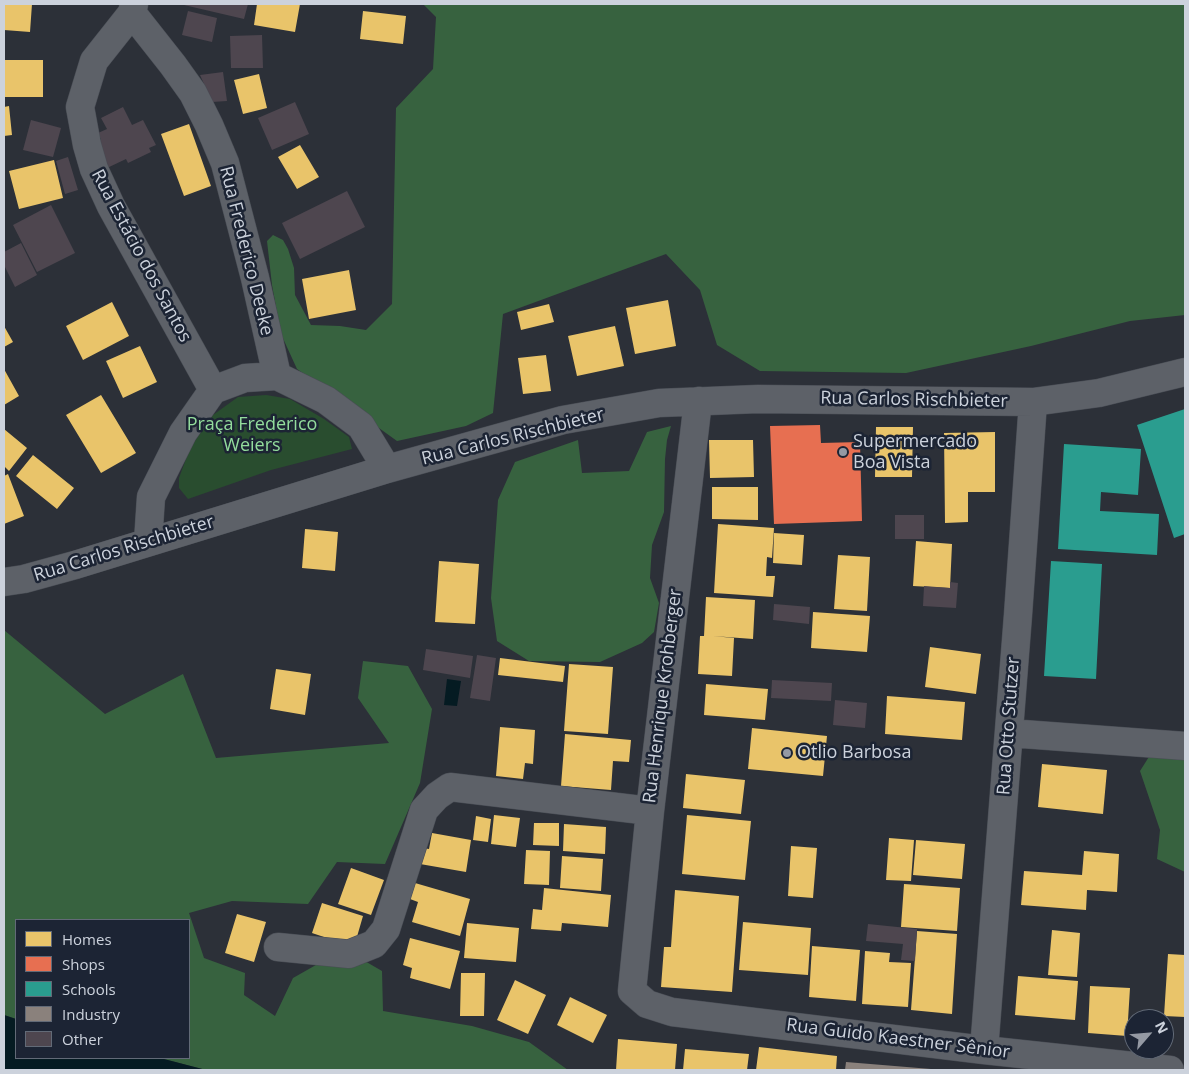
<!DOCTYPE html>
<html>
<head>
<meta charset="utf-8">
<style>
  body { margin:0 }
  #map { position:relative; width:1189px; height:1074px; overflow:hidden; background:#2c3038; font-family:"Open Sans",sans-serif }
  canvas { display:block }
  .frame { position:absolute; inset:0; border:5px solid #ccd2dc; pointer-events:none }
  .legend { position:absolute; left:15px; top:919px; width:175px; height:140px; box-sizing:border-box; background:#1c2434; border:1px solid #626a77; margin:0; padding:6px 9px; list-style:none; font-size:15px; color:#ccd2dc }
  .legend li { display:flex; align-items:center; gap:10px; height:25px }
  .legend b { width:25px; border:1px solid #626a77 }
  .north { position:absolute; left:1124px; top:1009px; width:50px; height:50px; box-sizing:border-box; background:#1c2434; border:1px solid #626a77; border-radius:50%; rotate:63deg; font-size:14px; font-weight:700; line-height:20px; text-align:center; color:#ccd2dc }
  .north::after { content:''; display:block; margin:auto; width:18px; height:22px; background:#9499a3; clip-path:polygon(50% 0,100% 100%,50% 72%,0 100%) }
</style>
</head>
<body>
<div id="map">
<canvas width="1189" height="1074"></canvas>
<div class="frame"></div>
<ul class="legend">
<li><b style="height:14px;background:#e9c46a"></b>Homes</li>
<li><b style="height:14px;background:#e76f51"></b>Shops</li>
<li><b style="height:14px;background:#2a9d8f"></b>Schools</li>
<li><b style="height:14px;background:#8a817c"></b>Industry</li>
<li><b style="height:14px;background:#4e464f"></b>Other</li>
</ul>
<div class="north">N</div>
</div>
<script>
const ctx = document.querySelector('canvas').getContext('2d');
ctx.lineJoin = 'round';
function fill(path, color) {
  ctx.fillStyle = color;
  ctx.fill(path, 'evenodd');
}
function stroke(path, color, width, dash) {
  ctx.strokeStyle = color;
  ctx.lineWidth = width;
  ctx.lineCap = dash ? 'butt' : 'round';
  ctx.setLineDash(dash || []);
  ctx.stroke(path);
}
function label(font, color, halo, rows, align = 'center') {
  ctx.font = font + ' "Open Sans",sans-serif';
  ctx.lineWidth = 5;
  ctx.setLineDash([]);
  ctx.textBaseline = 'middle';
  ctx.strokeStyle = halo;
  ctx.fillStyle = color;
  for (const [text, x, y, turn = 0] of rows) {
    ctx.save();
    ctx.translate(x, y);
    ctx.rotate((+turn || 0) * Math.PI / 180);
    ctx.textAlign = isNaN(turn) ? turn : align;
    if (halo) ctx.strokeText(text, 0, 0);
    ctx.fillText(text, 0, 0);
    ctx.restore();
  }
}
const green = new Path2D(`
  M266,395L290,399L324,419L349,437L352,449L271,470L188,499L179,488V478L190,448L213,415L238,397Z`);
const forest = new Path2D(`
  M423,4H1185V315L1130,321L1031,346L906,373L760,371L717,345L700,290L666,254L503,314L493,413L466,426L397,441L297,369L281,334L272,285L267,241L273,235L283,240L288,249L294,268L295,295L311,325L340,326L366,330L392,304L396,108L433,69L436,17Z
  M671,426L667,440L665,459L664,512L652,545L650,578L659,603L654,632L642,643L600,662L529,661L497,641L491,598L498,500L515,462L578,440L582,473L629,471L647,432Z
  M4,630L105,714L183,674L216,758L389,743L358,698L363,661L408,666L432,709L420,783L385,864L337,862L308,904L232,901L189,913L204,958L245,973L244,995L275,1016L293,978L323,961L363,960L382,971L383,1011L472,1026L529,1042L568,1070H206L160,1058H189V920H16V1019L4,1015V752H5Z
  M1152,752L1185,757V872L1157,859L1160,830L1140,771Z`);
const water = new Path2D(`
  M447,679L461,681L457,706L444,705Z
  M4,1015L16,1019V1058H160L206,1070H4Z`);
const homes = new Path2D(`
  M4,4H32L30,32L4,30Z
  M257,4H300L295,32L254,25Z
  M363,11L406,16L403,44L360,39Z
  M4,60H43V97H4Z
  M259,74L267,108L243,114L234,80Z
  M9,106L12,135L4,136V107Z
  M189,124L211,186L184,196L161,134Z
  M300,145L319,177L297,189L278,157Z
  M54,160L63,198L19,209L9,171Z
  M349,270L356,310L309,319L302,279Z
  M668,300L676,346L635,354L626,308Z
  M112,302L129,336L83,360L66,326Z
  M549,304L554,322L521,330L517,312Z
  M4,326L13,342L4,347Z
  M615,326L624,366L577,376L568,336Z
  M140,346L157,382L123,398L106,361Z
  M546,355L551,391L523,394L518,358Z
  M4,369L19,396L4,405Z
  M101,395L136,453L101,473L66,415Z
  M876,427H913L912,477H875Z
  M4,429L27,448L9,471L4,466Z
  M995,432V492H968V522L945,523L944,433Z
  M709,440H753L754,477L710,478Z
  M33,455L74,488L57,509L16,476Z
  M8,474L24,516L4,524V476Z
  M712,487H758V520L712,519Z
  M718,524L774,528L772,558L767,557L766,576H775L773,597L714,593Z
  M305,529L338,532L335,571L302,568Z
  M774,533L804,535L802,565L773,563Z
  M916,541L952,544L950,588L913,586Z
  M838,555L870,557L867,611L834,609Z
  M439,561L479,564L475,624L435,622Z
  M706,597L755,600L753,639L713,636L734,638L732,676L698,674L700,636H704Z
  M813,612L870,616L867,652L811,648Z
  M930,647L981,654L976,694L925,687Z
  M500,658L565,666L563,682L498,675Z
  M569,664L613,667L608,734L564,731Z
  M276,669L311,674L305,715L270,709Z
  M706,684L768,689L765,720L704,715Z
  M887,696L965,702L962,740L885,734Z
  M500,727L535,730L533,764L525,763L523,779L496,776Z
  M752,728L827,736L823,776L748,769Z
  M565,734L631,740L629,762L613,761L611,790L561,786Z
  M1042,764L1107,770L1103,814L1038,807Z
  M686,774L745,780L741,814L683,808Z
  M494,815L520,818L516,847L491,844Z
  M687,815L751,821L745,880L682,874Z
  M476,816L491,819L488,842L473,840Z
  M534,823H559V846L533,845Z
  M564,824L606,827L605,854L563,851Z
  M432,833L471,840L466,872L420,864L423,848L429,849Z
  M889,838L914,840L911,881L886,880Z
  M916,840L965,844L962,879L913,875Z
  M791,846L817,848L813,898L788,896Z
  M526,850L550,851L549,885L524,884Z
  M1084,851L1119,854L1117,892L1087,890L1086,910L1021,905L1024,871L1082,875Z
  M562,856L603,859L601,891L560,888Z
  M351,868L384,880L371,915L338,904Z
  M415,883L470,899L460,936L412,922L418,902L410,899Z
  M904,884L960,888L957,931L901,927Z
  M544,888L611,895L608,927L562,923L561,931L531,929L533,909L542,910Z
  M675,890L739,896L732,992L661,987L664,947H671Z
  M322,903L363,916L354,947L312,933Z
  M237,914L266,922L254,962L225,953Z
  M743,922L811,928L808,975L739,970Z
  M467,923L519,928L516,962L464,958Z
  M1052,930L1080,933L1077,977L1048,975Z
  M917,931L957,934L952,1014L911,1010Z
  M410,938L460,951L450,989L410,978L412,968L403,965Z
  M812,946L860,950L856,1001L809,997Z
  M865,951L890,953L889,962L911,963L908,1007L862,1004Z
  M1168,954L1185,955V1017L1164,1016Z
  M461,973H485L484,1016H460Z
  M1018,976L1078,981L1075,1020L1015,1015Z
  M515,980L546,995L528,1034L497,1020Z
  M1090,986L1130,988L1127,1036L1088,1033Z
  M570,997L607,1015L593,1043L557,1025Z
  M618,1039L677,1044L675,1070H616Z
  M759,1047L837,1056L836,1070H756Z
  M685,1049L749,1054L747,1070H683Z`);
const shops = new Path2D(`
  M820,425L821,443L860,442L862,521L774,524L770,426Z`);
const schools = new Path2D(`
  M1185,409V534L1174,538L1137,425Z
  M1064,444L1141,449L1138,495L1101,492L1100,511L1159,514L1157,555L1058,549Z
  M1051,561L1102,564L1096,679L1044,676Z`);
const industry = new Path2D(`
  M846,1062L931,1069V1070H845Z`);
const building = new Path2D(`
  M185,4H248L244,19L184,5Z
  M188,11L217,18L212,42L182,35Z
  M262,35L263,68H231L230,36Z
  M223,72L227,101L212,102L200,75Z
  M295,102L309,134L272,150L258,118Z
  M123,107L132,125L143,120L156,145L149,148L151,152L128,163L126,159L107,168L95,143L101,140L98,133L107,129L101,118Z
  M31,120L61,128L53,157L23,150Z
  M68,157L78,190L65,194L56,161Z
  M347,191L365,227L300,259L282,223Z
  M51,205L75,253L37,272L13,225Z
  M21,243L37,275L15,287L4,265V252Z
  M895,515H924V539H895Z
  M950,582L958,583L956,608L923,606L924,586L950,588Z
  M774,604L810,607L809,624L773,620Z
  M426,649L473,656L470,678L423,670Z
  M477,655L496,658L490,701L470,698Z
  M772,680L832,683L831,701L771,698Z
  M835,700L867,703L865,728L833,725Z
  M868,924L917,929L915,961L901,960L903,944L866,941Z`);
const minor = new Path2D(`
  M134,4L132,13L94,61L80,107L87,145L94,169L111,206L213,390
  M132,13L173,65L193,93L209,125L225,163L255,278L277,376
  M698,401L650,811L632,991L647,1004L672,1012L984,1050L1170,1070
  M148,542L151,497L183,433L213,390L245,378L277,376L326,400L361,426L387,469
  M4,582L24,579L75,565L387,469L563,420L659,403L758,399L1033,402L1099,393L1185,372
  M1009,733L1185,746
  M278,947L349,954L374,944L386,929L424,810L437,796L450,787L650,811
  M984,1050L1018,615L1033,402`);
const markers = [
  [843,452,5,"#9499a3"],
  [787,753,5,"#9499a3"]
];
const streetNames = [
  ["Rua Frederico Deeke",246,251,76],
  ["Rua Estácio dos Santos",141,256,62],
  ["Rua Carlos Rischbieter",914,400,1],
  ["Rua Carlos Rischbieter",513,437,-14],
  ["Rua Carlos Rischbieter",124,549,-17],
  ["Rua Henrique Krohberger",663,696,-83],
  ["Rua Otto Stutzer",1009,726,-86],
  ["Rua Guido Kaestner Sênior",898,1039,7]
];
const parkNames = [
  ["Praça Frederico",252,425],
  ["Weiers",252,446]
];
const poiNames = [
  ["Supermercado",853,442],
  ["Boa Vista",853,463],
  ["Otlio Barbosa",797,753]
];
fill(green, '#294d2f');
fill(forest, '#37623f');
fill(water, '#051b22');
fill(homes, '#e9c46a');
fill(shops, '#e76f51');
fill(schools, '#2a9d8f');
fill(industry, '#8a817c');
fill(building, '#4e464f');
stroke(minor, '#494d55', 29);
stroke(minor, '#5d6168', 28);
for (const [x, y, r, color] of markers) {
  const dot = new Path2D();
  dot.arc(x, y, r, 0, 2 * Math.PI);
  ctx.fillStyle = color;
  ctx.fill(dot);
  stroke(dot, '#1c2434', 2);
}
label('18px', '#ccd2dc', '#1c2434', streetNames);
label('18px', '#93dc9c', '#1c2434', parkNames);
label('18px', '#ccd2dc', '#1c2434', poiNames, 'left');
</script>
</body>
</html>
